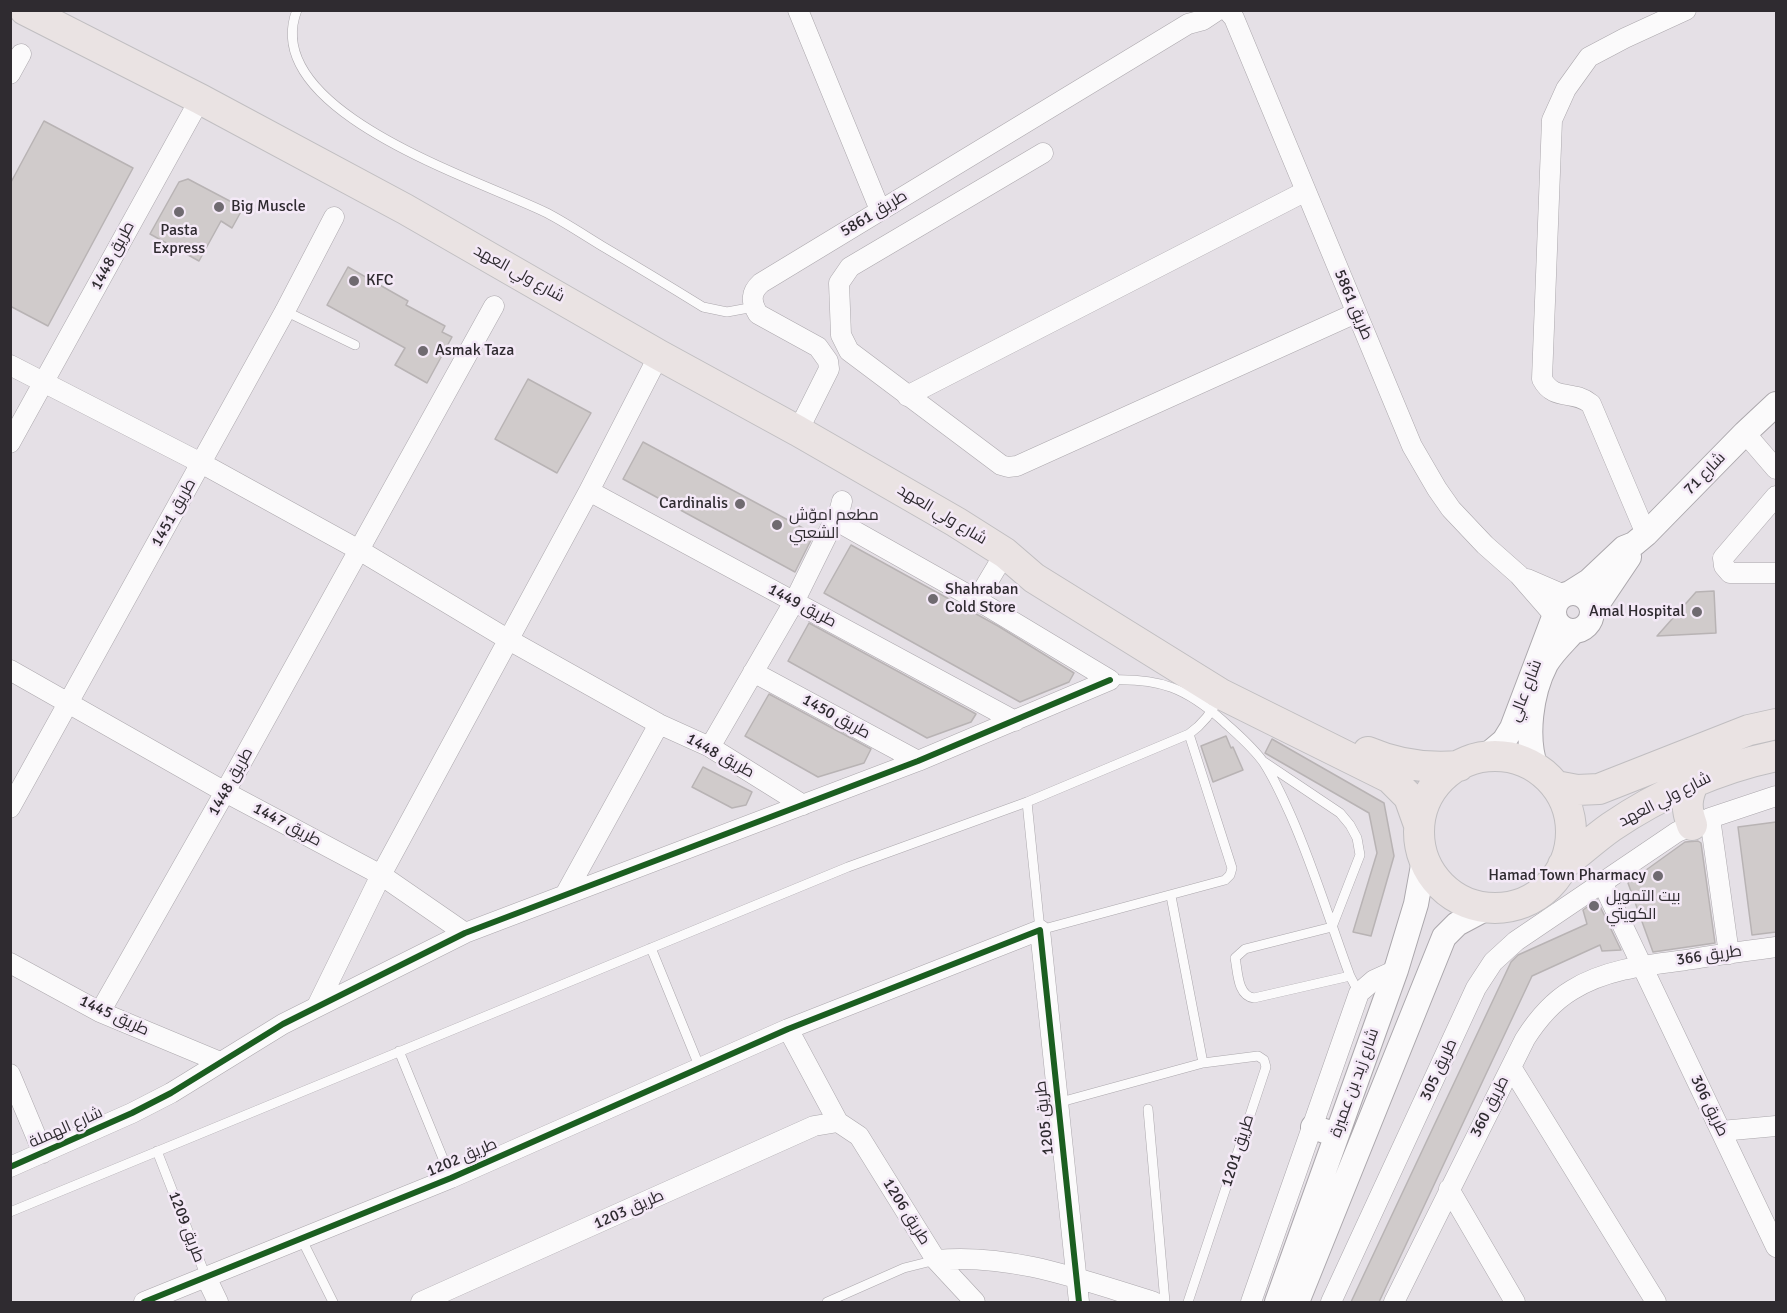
<!DOCTYPE html>
<html>
<head>
<meta charset="utf-8">
<style>
  body { margin:0 }
  #map { position:relative; width:1787px; height:1313px; overflow:hidden; background:#e5e0e6; font-family:Signika,sans-serif }
  canvas { display:block }
  .frame { position:absolute; inset:0; border:12px solid #2f2b30; pointer-events:none }
</style>
</head>
<body>
<div id="map">
<canvas width="1787" height="1313"></canvas>
<div class="frame"></div>
</div>
<script>
const ctx = document.querySelector('canvas').getContext('2d');
ctx.lineJoin = 'round';
function fill(path, color) {
  ctx.fillStyle = color;
  ctx.fill(path, 'evenodd');
}
function stroke(path, color, width, dash) {
  ctx.strokeStyle = color;
  ctx.lineWidth = width;
  ctx.lineCap = dash ? 'butt' : 'round';
  ctx.setLineDash(dash || []);
  ctx.stroke(path);
}
function label(font, color, halo, rows, align = 'center') {
  ctx.font = font + ' Signika,Cairo,sans-serif';
  ctx.lineWidth = 5;
  ctx.setLineDash([]);
  ctx.textBaseline = 'middle';
  ctx.strokeStyle = halo;
  ctx.fillStyle = color;
  for (const [text, x, y, turn = 0] of rows) {
    ctx.save();
    ctx.translate(x, y);
    ctx.rotate((+turn || 0) * Math.PI / 180);
    ctx.textAlign = isNaN(turn) ? turn : align;
    if (halo) ctx.strokeText(text, 0, 0);
    ctx.fillText(text, 0, 0);
    ctx.restore();
  }
}
const building = new Path2D(`
  M44,121L133,168L48,326L10,306V184Z
  M188,179L243,208L232,228L221,221L199,261L150,234L179,182Z
  M348,267L408,301L406,305L445,326L442,332L452,337L427,383L395,365L405,348L327,305Z
  M528,379L591,413L557,473L495,439Z
  M643,442L814,534L795,572L623,479Z
  M851,545L998,626L1074,673L1069,682L1020,702L824,593Z
  M1714,591L1716,633L1657,636L1696,592Z
  M809,623L976,714L971,722L927,738L788,661Z
  M769,694L871,749L864,763L818,777L745,736Z
  M1226,736L1231,748L1233,747L1243,770L1213,782L1201,746Z
  M1272,739L1384,803L1394,856L1371,936L1353,932L1377,853L1369,813L1265,753Z
  M703,767L752,792L746,805L732,808L692,787Z
  M1776,822V932L1752,935L1738,827Z
  M1698,841L1701,843L1715,943L1653,952L1628,883L1685,842Z
  M1597,900L1621,950L1602,951L1600,945L1532,976L1379,1302H1351L1511,962L1518,955L1587,924L1583,910Z`);
const service = new Path2D(`
  M297,10C257,112 483,181 547,213C566,223 584,235 602,246C636,266 669,286 703,307L727,312L754,307
  M285,311L355,345
  M1110,680C1160,678 1186,688 1223,721C1237,734 1253,747 1264,763C1275,780 1283,798 1291,816C1314,868 1330,922 1350,976L1359,993
  M1264,762L1340,813L1350,825L1357,838L1360,855L1332,927L1245,949L1235,958C1238,971 1237,996 1254,998L1350,976
  M1027,802L1040,930L1225,880L1230,875L1232,868L1189,734
  M1171,896L1203,1063
  M651,948L700,1068
  M399,1051L451,1178
  M1057,1103L1203,1063L1258,1056L1264,1060L1266,1067L1188,1302
  M1148,1109L1165,1302
  M157,1151L206,1277
  M10,1212L848,867L1027,802L1189,734C1203,724 1212,713 1219,697
  M301,1238L333,1302
  M827,1302L904,1268L936,1260`);
const minor = new Path2D(`
  M798,10L880,210
  M1227,10L1234,18L1412,446L1437,489L1451,509L1485,545L1519,575L1553,614
  M10,74L21,54
  M1043,153L850,267L839,283L841,335L849,351L1001,465L1008,467L1017,466L1356,313
  M10,365L201,463L359,550L509,640L659,724L710,747L803,805
  M907,396L1306,191
  M798,431L829,369L828,361L818,347L758,314C751,302 750,293 761,283L1188,24L1203,20L1218,10
  M1745,433L1776,469
  M10,443L200,99
  M589,491L1015,721
  M1776,496L1723,558L1724,566L1730,573H1776
  M835,520L977,600L1110,680
  M1646,534L1591,404C1573,389 1554,402 1542,379L1552,120L1566,89L1589,57L1625,38L1686,10
  M1527,579L1564,595
  M977,600L1005,553
  M10,670L225,792L381,875L465,933
  M753,672L918,761
  M710,747L794,602L840,509L842,501
  M10,808L285,311L334,217
  M1710,818L1729,954
  M1602,882L1776,1247
  M566,893L659,724
  M10,963L100,1012L220,1062
  M317,1006L381,875L589,491L659,355
  M100,1012L225,792L494,306
  M788,1029L838,1122L859,1136L936,1260L975,1302
  M1511,1067L1656,1302
  M10,1074L43,1153
  M1721,1131L1776,1126
  M10,1167L132,1113L171,1093L283,1024L465,933L918,761L1110,680
  M1449,1189L1515,1302
  M936,1260C1012,1253 1082,1280 1154,1302
  M206,1277L218,1302
  M144,1302L451,1178L788,1029L1040,930L1079,1302
  M421,1302L814,1126L838,1122
  M1251,1302L1359,993L1374,980L1396,970
  M1331,1302L1476,988L1493,962L1516,941L1677,832L1710,818L1776,796
  M1394,1302L1525,1039C1537,1020 1552,1002 1572,990C1606,969 1647,965 1686,960C1716,955 1746,951 1776,947`);
const tertiary = new Path2D(`
  M1554 612a19 19 0 1 1 38 0a19 19 0 1 1-38 0Z
  M1570,593L1589,581L1624,548L1634,544L1646,534L1745,433L1776,404
  M1592,612L1629,557
  M1485,757L1504,741L1512,728L1554,617
  M1536,768C1525,737 1531,693 1546,664C1553,652 1564,642 1573,632
  M1313,1127L1336,1135
  M1277,1302L1396,970L1416,904L1424,860
  M1297,1302L1444,937L1457,924L1487,908`);
const primary = new Path2D(`
  M25,10L200,99L405,209L659,355L798,431L956,522L1005,553L1034,578L1221,694L1390,778L1409,797L1419,825
  M1368,752C1398,765 1426,769 1459,766
  M1419 832a76 76 0 1 1 152 0a76 76 0 1 1-152 0Z
  M1556,786L1577,790L1599,789L1749,730L1776,724
  M1692,825C1686,809 1686,798 1694,782
  M1563,865C1579,853 1594,839 1611,827C1659,794 1719,768 1776,756`);
const cycleway = new Path2D(`
  M10,1167L132,1113L171,1093L283,1024L465,933L918,761L1110,680
  M144,1302L451,1178L788,1029L1040,930L1079,1302`);
const markers = [
  [219,207,6,"#6f6a70"],
  [179,212,6,"#6f6a70"],
  [354,281,6,"#6f6a70"],
  [423,351,6,"#6f6a70"],
  [740,504,6,"#6f6a70"],
  [777,525,6,"#6f6a70"],
  [933,599,6,"#6f6a70"],
  [1697,612,6,"#6f6a70"],
  [1658,876,6,"#6f6a70"],
  [1594,906,6,"#6f6a70"]
];
const poiNames = [
  ["Big Muscle",231,207],
  ["Pasta",179,231,"center"],
  ["Express",179,249,"center"],
  ["KFC",366,281],
  ["Asmak Taza",435,351],
  ["Cardinalis",728,504,"right"],
  ["مطعم اموّش",789,516],
  ["الشعبي",789,534],
  ["Shahraban",945,590],
  ["Cold Store",945,608],
  ["Amal Hospital",1685,612,"right"],
  ["Hamad Town Pharmacy",1646,876,"right"],
  ["بيت التمويل",1606,897],
  ["الكويتي",1606,915]
];
const streetNames = [
  ["طريق 5861",874,214,-31],
  ["طريق 1448",113,256,-62],
  ["شارع ولي العهد",519,274,29],
  ["طريق 5861",1353,305,67],
  ["شارع 71",1705,474,-46],
  ["طريق 1451",174,513,-61],
  ["شارع ولي العهد",942,515,31],
  ["طريق 1449",802,606,28],
  ["شارع عالي",1526,691,-69],
  ["طريق 1450",836,717,29],
  ["طريق 1448",720,756,29],
  ["طريق 1448",231,782,-61],
  ["شارع ولي العهد",1665,800,-27],
  ["طريق 1447",287,825,28],
  ["طريق 366",1709,956,-8],
  ["طريق 1445",114,1016,25],
  ["طريق 305",1439,1070,-65],
  ["شارع زيد بن عميرة",1355,1083,-70],
  ["طريق 306",1709,1106,64],
  ["طريق 360",1490,1107,-63],
  ["طريق 1205",1045,1118,-96],
  ["شارع الهملة",66,1128,-24],
  ["طريق 1201",1238,1151,-72],
  ["طريق 1202",462,1158,-23],
  ["طريق 1203",629,1210,-24],
  ["طريق 1206",906,1212,58],
  ["طريق 1209",186,1227,69]
];
fill(building, '#d0cbcb');
stroke(building, '#b8b3b4', 1.5);
stroke(service, '#aba7ac', 10);
stroke(minor, '#aba7ac', 21);
stroke(tertiary, '#aba7ac', 26);
stroke(primary, '#c0bec1', 32);
stroke(service, '#fbfafb', 9);
stroke(minor, '#fbfafb', 20);
stroke(tertiary, '#fbfafb', 24);
stroke(primary, '#eae3e3', 30);
stroke(cycleway, '#1b5e20', 6);
for (const [x, y, r, color] of markers) {
  const dot = new Path2D();
  dot.arc(x, y, r, 0, 2 * Math.PI);
  ctx.fillStyle = color;
  ctx.fill(dot);
  stroke(dot, '#f4e9f7', 2);
}
label('16px', '#2f2b30', '#f4e9f7', poiNames, 'left');
label('16px', '#2f2b30', '#f4e9f7', streetNames);
</script>
</body>
</html>
